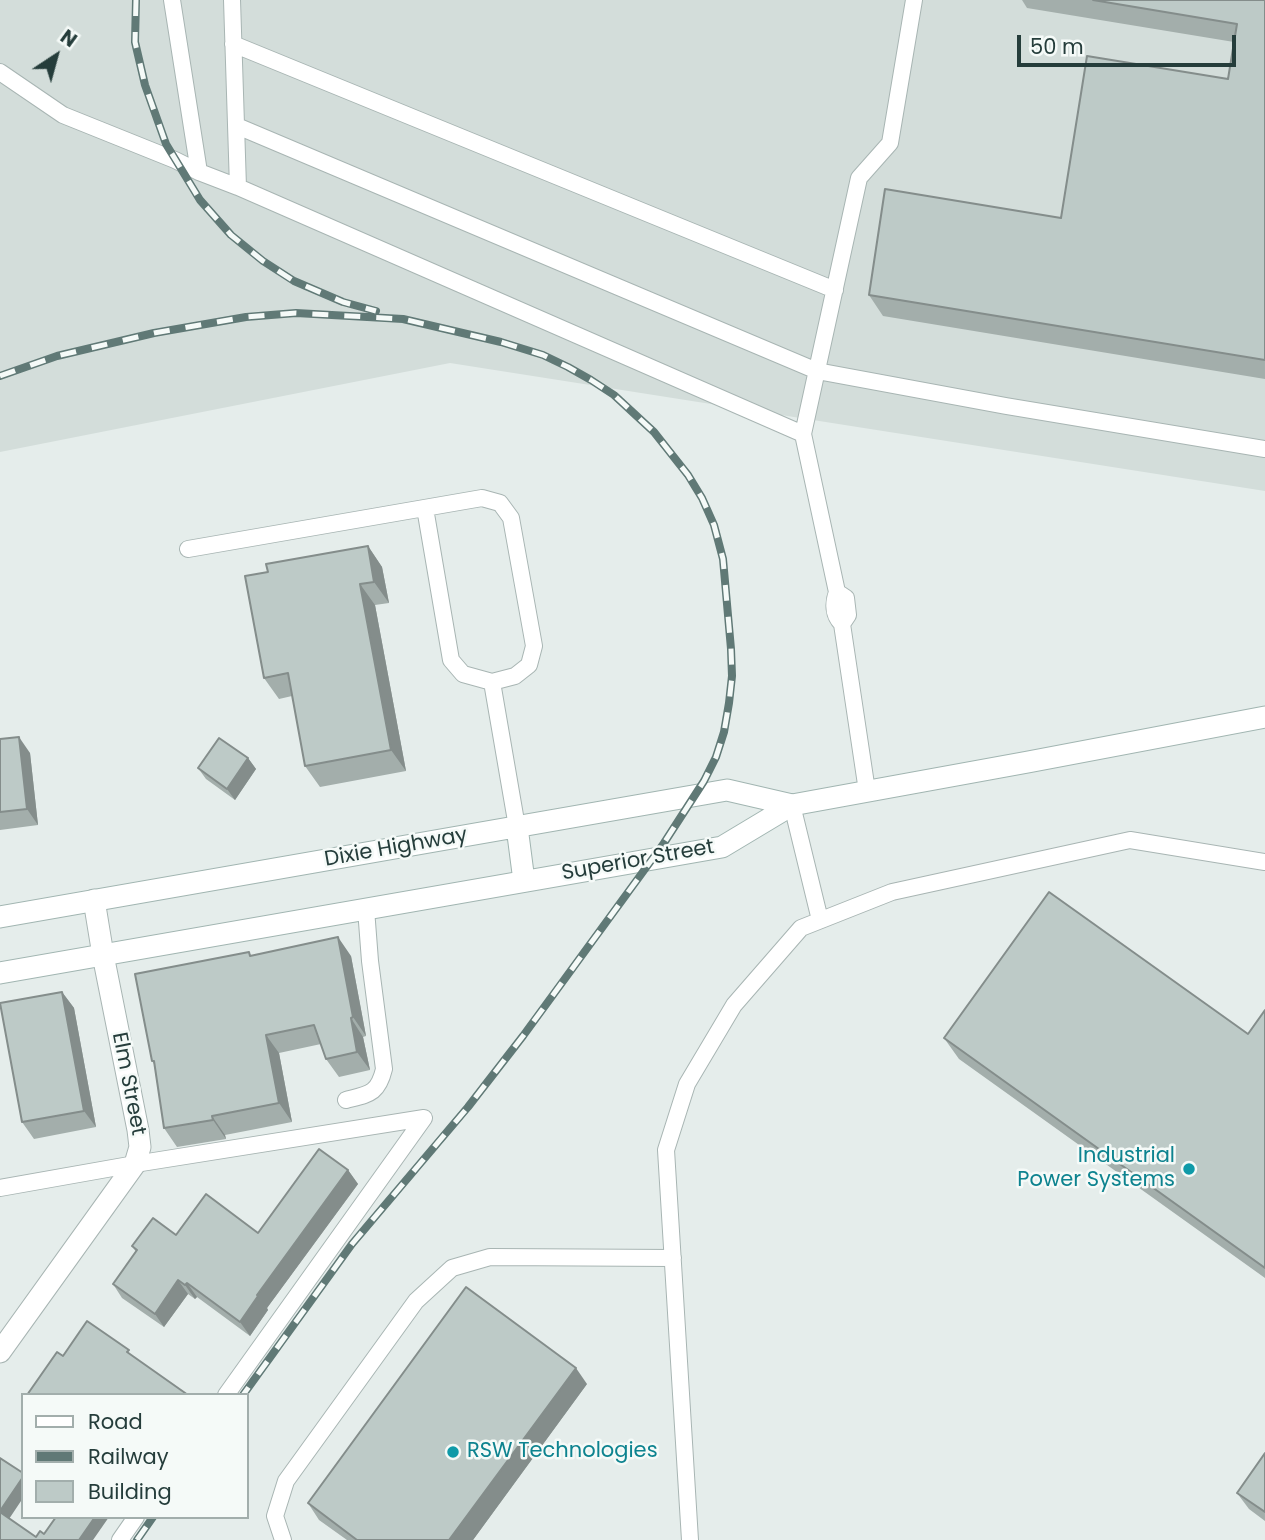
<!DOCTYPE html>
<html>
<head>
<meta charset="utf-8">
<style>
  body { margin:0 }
  #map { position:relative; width:1265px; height:1540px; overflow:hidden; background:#e5edeb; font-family:Poppins,sans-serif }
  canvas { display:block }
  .legend { position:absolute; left:21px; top:1393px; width:228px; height:126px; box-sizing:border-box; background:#f5faf8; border:2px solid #a2aeac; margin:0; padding:9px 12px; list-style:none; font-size:21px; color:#253d3b }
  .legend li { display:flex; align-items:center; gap:14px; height:35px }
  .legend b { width:35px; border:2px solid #a2aeac }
  .north { position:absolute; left:21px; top:21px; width:70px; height:70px; -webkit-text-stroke:5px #f5faf8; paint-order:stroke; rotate:36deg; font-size:19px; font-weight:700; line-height:28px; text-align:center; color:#253d3b }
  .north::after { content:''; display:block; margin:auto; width:24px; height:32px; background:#253d3b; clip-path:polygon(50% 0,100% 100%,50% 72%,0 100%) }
  .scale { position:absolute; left:1017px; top:35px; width:219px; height:32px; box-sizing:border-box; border:4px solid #253d3b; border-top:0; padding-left:9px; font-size:21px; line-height:24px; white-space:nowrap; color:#253d3b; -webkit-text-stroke:5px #f5faf8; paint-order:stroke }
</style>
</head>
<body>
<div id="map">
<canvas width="1265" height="1540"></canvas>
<ul class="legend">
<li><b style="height:9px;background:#fff"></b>Road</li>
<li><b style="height:9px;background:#607976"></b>Railway</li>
<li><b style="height:19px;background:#bdcac7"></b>Building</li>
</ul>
<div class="north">N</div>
<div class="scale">50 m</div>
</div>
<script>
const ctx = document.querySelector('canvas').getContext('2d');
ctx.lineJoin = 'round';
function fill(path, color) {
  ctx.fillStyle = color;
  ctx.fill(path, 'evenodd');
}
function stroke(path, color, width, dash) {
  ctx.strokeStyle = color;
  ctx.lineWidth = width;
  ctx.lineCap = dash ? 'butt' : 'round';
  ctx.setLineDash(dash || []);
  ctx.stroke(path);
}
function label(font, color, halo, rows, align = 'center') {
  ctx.font = font + ' Poppins,sans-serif';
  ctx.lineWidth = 5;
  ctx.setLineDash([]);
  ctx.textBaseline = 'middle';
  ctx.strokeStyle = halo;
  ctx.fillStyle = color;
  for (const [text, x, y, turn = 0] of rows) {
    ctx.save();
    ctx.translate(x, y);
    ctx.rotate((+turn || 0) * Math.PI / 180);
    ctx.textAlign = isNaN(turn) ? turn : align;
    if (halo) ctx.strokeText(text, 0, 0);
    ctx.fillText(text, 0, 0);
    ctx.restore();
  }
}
const built = new Path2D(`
  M0,0H1265V491L450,363L0,452Z`);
const lane = new Path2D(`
  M172,0L199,172L238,187L803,434
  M232,0L238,187
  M233,44L835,290
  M0,72L63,115L175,160L199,172
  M237,126L817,371L1006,406L1265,449
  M425,508L451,660L463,674L492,682
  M188,549L482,498L500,503L511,518L534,646L529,665L515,676L492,682L517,827
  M837,592L846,598L848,615L842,624
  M867,791L842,624C833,615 833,603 837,592L803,434L859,178L890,143L914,0
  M792,805L820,920
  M346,1100C369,1094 378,1094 384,1069L370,961L366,909
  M0,1188L135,1164L424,1118L226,1395
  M120,1540L136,1517
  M283,1540L275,1516L286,1481L416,1301L452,1268L490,1257L673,1258
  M690,1540L666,1150L687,1084L734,1005L801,928L892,892L1130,840L1265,862`);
const street = new Path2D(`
  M0,1352L135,1164L140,1147L138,1130L103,955L94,900`);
const secondary = new Path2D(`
  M517,827L524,881
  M0,917L727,790L792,805
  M0,973L722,847L792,805L1028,762L1265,717`);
const rail = new Path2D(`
  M136,0L135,42L145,85L166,144L200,200L231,235L263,261L294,281L343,302L376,311
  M0,376L57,356L154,333L246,317L296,313L403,319L501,342L543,355L568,367L591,380L614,395L654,432L688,475L702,498L714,525L723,559L731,649L732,676L729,703L724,732L716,757L704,781L664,843L523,1036L468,1107L352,1244L243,1395
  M137,1540L153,1517`);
const wall = new Path2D(`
  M1022,0H1265V379L883,316L869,295L1061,218L1228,79L1234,42L1027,8Z
  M368,546L382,567L389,603L375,605L406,771L320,787L305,766L292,696L279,699L264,678Z
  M0,739L30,753L38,825L0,830Z
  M248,758L256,769L235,800L206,779L198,768Z
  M252,956H351L366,1036L363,1037L370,1070L339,1077L326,1059L321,1044L279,1053L292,1122L225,1135L226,1139L177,1147L164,1128L154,1064L152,1061Z
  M62,992L74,1008L96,1127L34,1139L22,1122Z
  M1265,1010V1278L959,1059L944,1038L1248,1034Z
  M348,1170L358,1184L267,1308L268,1310L250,1336L197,1297L195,1299L188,1294L164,1327L122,1298L113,1284L136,1252L132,1246L176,1235L258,1233Z
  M587,1384L473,1540H347L319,1520L308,1503Z
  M1265,1453V1521L1249,1509L1237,1493Z`);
const shadedWall = new Path2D(`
  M368,546L382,567L389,603L374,582Z
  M360,584L375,605L406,771L391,750Z
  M19,737L30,753L38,825L27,809Z
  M248,758L256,769L235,800L227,789Z
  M338,937L351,956L366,1036L353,1017Z
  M62,992L74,1008L96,1127L84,1111Z
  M351,1018L363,1037L370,1070L357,1052Z
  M266,1035L279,1053L292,1122L279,1103Z
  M212,1116L225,1135L226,1139L213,1120Z
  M348,1170L358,1184L267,1308L268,1310L250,1336L240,1322L257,1295Z
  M178,1280L188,1294L164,1327L155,1314Z
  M187,1283L197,1297L195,1299L185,1285Z
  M576,1368L587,1384L473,1540H449Z
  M23,1477V1498L7,1522L0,1513V1511Z
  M95,1517H109L93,1540H79Z`);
const building = new Path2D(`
  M1093,0H1265V360L869,295L885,189L1061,218L1087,56L1228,79L1237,24Z
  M368,546L374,582L360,584L391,750L305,766L288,673L264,678L245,576L268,572L266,564Z
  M19,737L27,809L0,812V739Z
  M219,738L248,758L227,789L198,768Z
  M1049,892L1248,1034L1265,1010V1268L944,1038Z
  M338,937L353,1017L351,1018L357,1052L326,1059L314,1025L266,1035L279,1103L212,1116L213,1120L164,1128L154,1061H152L135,974L249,952L250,956Z
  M62,992L84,1111L22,1122L0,1003Z
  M319,1149L348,1170L257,1295L258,1296L240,1322L187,1283L185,1285L178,1280L155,1314L113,1284L137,1250L132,1246L153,1218L176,1235L206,1194L258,1233Z
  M466,1287L576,1368L449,1540H357L308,1503Z
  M87,1321L129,1350L127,1352L188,1395H27L57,1352L63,1356Z
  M1265,1453V1512L1237,1493Z
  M0,1458L23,1473V1477L0,1511Z
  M0,1512L36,1537L40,1531L44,1534L56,1517H95L79,1540H0Z`);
const markers = [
  [1189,1169,7,"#0f9aa8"],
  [453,1452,7,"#0f9aa8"]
];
const streetNames = [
  ["Dixie Highway",396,848,-10],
  ["Superior Street",638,861,-10],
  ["Elm Street",128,1084,79]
];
const cultureNames = [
  ["Industrial",1175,1157],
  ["Power Systems",1175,1181],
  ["RSW Technologies",467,1452,"left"]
];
fill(built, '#d3ddda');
stroke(lane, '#a8b5b3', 18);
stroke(street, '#a8b5b3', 23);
stroke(secondary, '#a1b5b1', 23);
stroke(lane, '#fff', 16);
stroke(street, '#fff', 21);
stroke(secondary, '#fff', 21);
stroke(rail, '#607976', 8);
stroke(rail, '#f5faf8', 5, [16]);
fill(wall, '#a3aeab');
fill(shadedWall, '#848d8b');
fill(building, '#bdcac7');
stroke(building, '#848d8b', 2);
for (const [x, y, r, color] of markers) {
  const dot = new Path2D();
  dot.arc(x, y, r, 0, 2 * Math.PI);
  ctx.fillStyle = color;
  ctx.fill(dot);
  stroke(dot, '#f5faf8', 2.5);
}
label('21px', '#253d3b', '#f5faf8', streetNames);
label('21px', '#0d838f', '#f5faf8', cultureNames, 'right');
</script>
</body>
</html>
